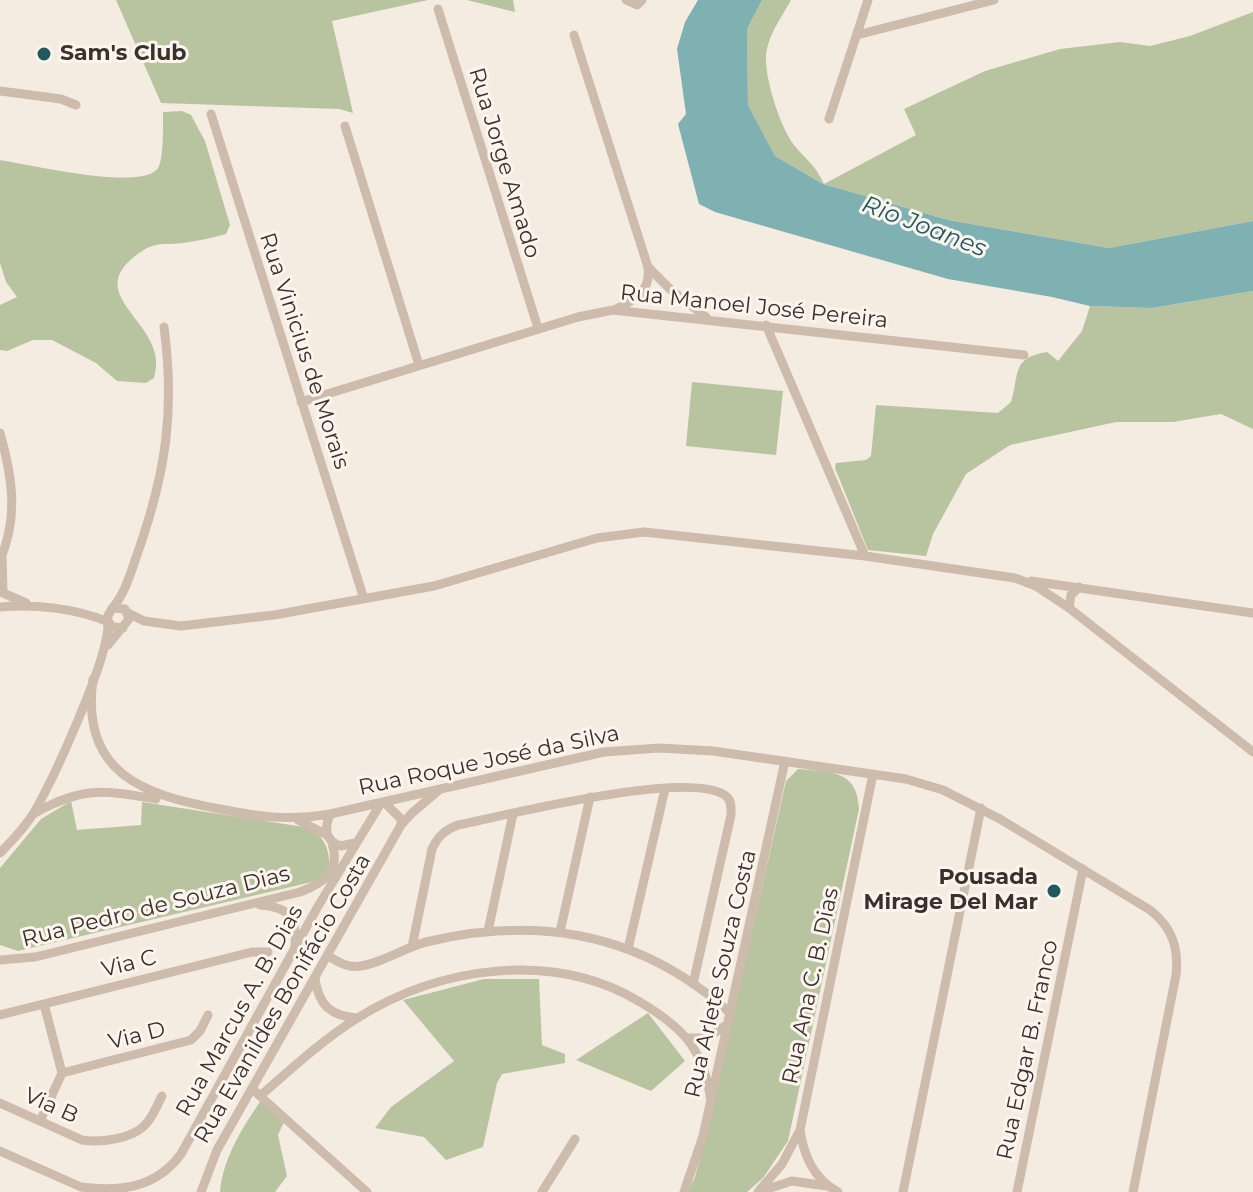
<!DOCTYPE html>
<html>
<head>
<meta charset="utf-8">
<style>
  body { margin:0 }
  canvas { display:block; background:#f4ebe1 }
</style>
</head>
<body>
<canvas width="1253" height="1192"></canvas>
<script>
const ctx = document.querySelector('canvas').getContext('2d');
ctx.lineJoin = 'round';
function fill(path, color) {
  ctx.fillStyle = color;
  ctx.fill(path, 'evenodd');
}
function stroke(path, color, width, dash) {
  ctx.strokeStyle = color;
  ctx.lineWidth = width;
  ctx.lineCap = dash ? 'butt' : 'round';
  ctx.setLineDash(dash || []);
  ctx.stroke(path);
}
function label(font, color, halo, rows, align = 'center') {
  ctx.font = font + ' Montserrat,sans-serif';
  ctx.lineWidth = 6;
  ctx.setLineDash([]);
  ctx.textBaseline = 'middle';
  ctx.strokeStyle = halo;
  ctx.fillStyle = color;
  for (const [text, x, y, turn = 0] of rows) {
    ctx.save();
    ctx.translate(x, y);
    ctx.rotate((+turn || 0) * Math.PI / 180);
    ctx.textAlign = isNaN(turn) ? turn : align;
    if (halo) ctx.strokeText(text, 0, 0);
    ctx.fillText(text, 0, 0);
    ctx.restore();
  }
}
const green = new Path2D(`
  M116,0H428L332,21L353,113L339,109L161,103Z
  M467,0H513L515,12Z
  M762,0H791C782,17 767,36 766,57C765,79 780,127 794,145C807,161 814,163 824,184L916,135L904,109L985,71L1060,49L1120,42L1150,46L1190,36L1253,12V221L1109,248L948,220L823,184L775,156L748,105L747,29Z
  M182,111L191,115L205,141L230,225L226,234C212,238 198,241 183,243C171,245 159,242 147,248C69,295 173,321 154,378L146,383L117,381L96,363L52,340H33L7,351L0,350V305L17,297L6,282L0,263V160C27,164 142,192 158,168C164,159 163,124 163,112Z
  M1253,291V429L1221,414L1173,422H1116L1010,445L966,474L933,534L926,556L868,550L835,468L836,463L866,460L871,456L876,405L998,413L1011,402C1020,373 1011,358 1047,352L1058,361L1082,331L1090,306L1152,308Z
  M692,382L783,391L776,455L686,446Z
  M798,769C828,772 858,769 859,809L788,1141L763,1178L747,1192H688L695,1177L707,1131L786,781Z
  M71,801L77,830L141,825L142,802L304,827C325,834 329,849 330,868L316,881L18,951L0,945V868L41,819Z
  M484,979H539L542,1045L565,1054V1063L502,1074L497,1083L483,1147L446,1160L424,1137L375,1128L391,1107L454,1061L403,1000Z
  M648,1013L685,1061L651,1091L576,1060Z
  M264,1096L285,1120L278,1135L287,1176L275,1192H220C223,1157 244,1125 264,1096Z`);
const water = new Path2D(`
  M698,0H762L747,29L748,105L775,156L823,184L948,220L1109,248L1253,221V291L1152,308L1090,306L1052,297L948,279L715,212L699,204L678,124L686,114L677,49L685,22Z`);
const minor = new Path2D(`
  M626,0L637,5L642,0
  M438,9L538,328
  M574,35L648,267L671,290L706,317
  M857,35L994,0
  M0,91L61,99L76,105
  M211,114L364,599
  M829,119L868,0
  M345,126L419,365
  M616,309C635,300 651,291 648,268
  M766,325L865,556
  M301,402L578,317L613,310L1024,355
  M0,433C12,476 19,517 0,560
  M2,556L3,592
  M1031,581L1253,613
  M3,593L26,603
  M0,607C34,604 76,608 108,622
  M1069,608L1071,595L1079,587
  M111,610C126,593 131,571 139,549C166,471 175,410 164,327
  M128,613L144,621L181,626L274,615L434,586L597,538L644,532L865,556L1015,578L1036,586L1069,608L1253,752
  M108,645L129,619L125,609L113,608L108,615V622L113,627L123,628
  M93,679C80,773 143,795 220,809C260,817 289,821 330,814L604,752L659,748L713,751L906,779L943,790L1000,819L1150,910C1172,927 1179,948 1176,975L1133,1192
  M384,802L401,819V825
  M33,814C82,786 103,790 156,799
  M330,814C324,829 325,841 341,846L355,843
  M298,820L327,835
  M0,853C12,841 26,826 35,811C54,777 110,657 108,622
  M260,905C290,907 297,918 295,947
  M488,931L513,814
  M560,932L590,797
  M412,947L432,849C438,836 445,830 458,825C503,816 695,767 727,797C732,802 731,809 731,815L693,984
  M628,949L665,789
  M328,956C335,960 342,965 350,966C370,970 405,947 426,942C539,915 643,934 730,1013
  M0,960L35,957L300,892C324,883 341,871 332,843
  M315,979C319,1006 331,1016 358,1018
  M0,1015L252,952H268
  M688,1038H706L728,1024
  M62,1073L191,1040L200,1031L208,1015
  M252,1088L260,1096C291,1069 321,1041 356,1019C439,966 553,950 640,1002C684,1028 704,1050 711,1101
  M260,1096L367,1192
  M0,1103L82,1140C100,1143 132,1139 145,1125C153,1117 157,1105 162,1096
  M40,1121L62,1073L44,1004
  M0,1151L81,1187C121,1192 156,1188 181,1154L317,908L381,803
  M764,1190L792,1181L827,1186
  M201,1192L217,1150L401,825L412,813L439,790
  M542,1192L575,1139
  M684,1192L703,1136L785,761
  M758,1192L782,1164L800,1130
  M838,1192C814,1179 804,1157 800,1130L873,774
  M903,1192L981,808
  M1017,1192L1083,869`);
const markers = [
  [44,54,8,"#1f5a5e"],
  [1054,891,8,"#1f5a5e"]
];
const poiNames = [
  ["Sam's Club",60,54],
  ["Pousada",1038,878,"right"],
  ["Mirage Del Mar",1038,903,"right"]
];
const streetNames = [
  ["Rua Jorge Amado",504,163,73],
  ["Rua Manoel José Pereira",754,307,6],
  ["Rua Vinicius de Morais",304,351,72],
  ["Rua Roque José da Silva",489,761,-12],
  ["Rua Pedro de Souza Dias",156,907,-14],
  ["Via C",129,964,-14],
  ["Rua Arlete Souza Costa",721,974,-77],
  ["Rua Ana C. B. Dias",811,986,-78],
  ["Rua Evanildes Bonifácio Costa",283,999,-60],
  ["Rua Marcus A. B. Dias",240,1011,-61],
  ["Via D",137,1036,-14],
  ["Rua Edgar B. Franco",1028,1050,-78],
  ["Via B",51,1106,24]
];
const waterNames = [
  ["Rio Joanes",924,227,21]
];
fill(green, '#b8c4a0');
fill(water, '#7fb0b2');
stroke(minor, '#cdbbac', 9);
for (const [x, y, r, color] of markers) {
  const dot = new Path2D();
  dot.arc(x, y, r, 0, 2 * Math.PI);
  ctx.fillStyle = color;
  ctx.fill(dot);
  stroke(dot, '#fbf5ee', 3);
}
label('bold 22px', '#3b302b', '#fbf5ee', poiNames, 'left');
label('22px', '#3b302b', '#fbf5ee', streetNames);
label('italic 24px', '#1f5a5e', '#fbf5ee', waterNames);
</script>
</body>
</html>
